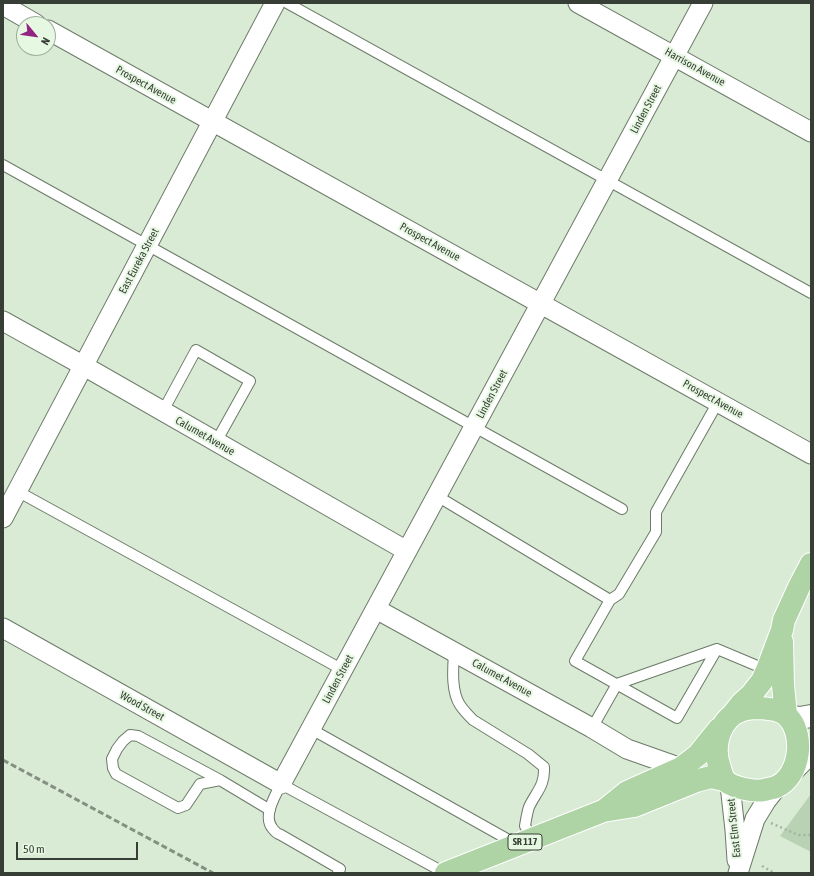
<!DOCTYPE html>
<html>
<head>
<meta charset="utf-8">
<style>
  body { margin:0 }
  #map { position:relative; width:814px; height:876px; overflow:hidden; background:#d9ebd5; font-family:"Asap Condensed",sans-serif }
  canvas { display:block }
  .frame { position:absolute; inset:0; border:4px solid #373e35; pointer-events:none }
  .north { position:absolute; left:16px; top:16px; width:40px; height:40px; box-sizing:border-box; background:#e6f8e2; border:1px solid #a0ae9d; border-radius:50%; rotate:119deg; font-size:11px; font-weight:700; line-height:16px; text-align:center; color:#373e35 }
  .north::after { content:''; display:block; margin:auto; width:14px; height:18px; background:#932383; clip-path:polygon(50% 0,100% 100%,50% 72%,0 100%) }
  .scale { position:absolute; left:16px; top:842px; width:122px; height:18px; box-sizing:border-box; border:2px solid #373e35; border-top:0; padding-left:5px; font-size:12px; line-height:14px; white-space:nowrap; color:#373e35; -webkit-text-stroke:3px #e6f8e2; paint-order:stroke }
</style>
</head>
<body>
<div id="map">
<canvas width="814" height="876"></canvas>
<div class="frame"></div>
<div class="north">N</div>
<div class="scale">50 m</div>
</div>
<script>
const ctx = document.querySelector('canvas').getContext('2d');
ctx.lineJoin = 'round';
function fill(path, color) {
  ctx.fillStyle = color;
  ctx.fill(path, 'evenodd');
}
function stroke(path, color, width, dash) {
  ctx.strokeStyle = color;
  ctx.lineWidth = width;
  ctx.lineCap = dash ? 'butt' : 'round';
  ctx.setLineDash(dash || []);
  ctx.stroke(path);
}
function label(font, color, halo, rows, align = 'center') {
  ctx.font = font + ' "Asap Condensed",sans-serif';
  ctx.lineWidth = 4;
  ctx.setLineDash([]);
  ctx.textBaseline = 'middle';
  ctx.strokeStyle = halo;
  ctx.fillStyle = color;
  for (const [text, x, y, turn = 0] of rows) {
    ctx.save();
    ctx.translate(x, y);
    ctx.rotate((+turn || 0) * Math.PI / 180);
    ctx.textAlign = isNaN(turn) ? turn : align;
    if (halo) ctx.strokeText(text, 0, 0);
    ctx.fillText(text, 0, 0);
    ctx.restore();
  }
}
const green = new Path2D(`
  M811,794V852L780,836Z`);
const path = new Path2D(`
  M771,823L798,835H811
  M762,866L774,873`);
const service = new Path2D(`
  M287,3L811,293
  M3,165L622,509
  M163,411L196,350L250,381L216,442
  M17,491L343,670
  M437,496L610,600L575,661L677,718L717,649
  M610,600L619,594L656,532V512L718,402
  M454,653C453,669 451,691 460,705C464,711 468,715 473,720L528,754L544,767C545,786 536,792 529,807C527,813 526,820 525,826L533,839
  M592,728L617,684L717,649L767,670
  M311,729L516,844
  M220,780L200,784L186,805L178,808L116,774L113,768L112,759L117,749L123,741L130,735L138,736L220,780L270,810
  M338,873L340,869L281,835C278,834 275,832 273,829C262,817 275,796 281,784L445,873`);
const minor = new Path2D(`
  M578,3L811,132
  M3,5L36,24
  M48,30L811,454
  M3,321L84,366L407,551
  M3,518L275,3
  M376,609L592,728L627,749L681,768
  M3,628L281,784L703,3
  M730,785L735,830L737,860
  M738,873L755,819L766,801L777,787`);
const tertiary = new Path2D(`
  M787,716L800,718L811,716
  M794,769L811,752`);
const primary = new Path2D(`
  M782,642L783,685L786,715
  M752,708C762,708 779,708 787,716C805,733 801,776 776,787C773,788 768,789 764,790C755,792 730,788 724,779C722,776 721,772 720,768C712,747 719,717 743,710C746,709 749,709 752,708Z
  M733,714L741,704L751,695L762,681L767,670L782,630L784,620L799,587L811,564
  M606,809L627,792L681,768L698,755L719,729
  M446,873L603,811L634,806L696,781L711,777L724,780`);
const rail = new Path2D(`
  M3,760L213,873`);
const shields = [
  [525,842,34]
];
const shieldNames = [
  ["SR 117",525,842]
];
const streetNames = [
  ["Harrison Avenue",695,67,29],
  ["Prospect Avenue",146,85,29],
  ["Linden Street",646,109,-62],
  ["Prospect Avenue",430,242,29],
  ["East Eureka Street",139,261,-62],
  ["Linden Street",492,394,-62],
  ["Prospect Avenue",713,399,29],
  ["Calumet Avenue",205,436,30],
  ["Calumet Avenue",502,678,29],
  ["Linden Street",338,679,-62],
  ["Wood Street",142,706,29],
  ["East Elm Street",734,828,-96]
];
fill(green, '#b8d2b3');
stroke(service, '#6c7b68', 12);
stroke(minor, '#6c7b68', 21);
stroke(tertiary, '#6c7b68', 24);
stroke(primary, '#fff', 24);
stroke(path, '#a5b3a1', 2.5, [2, 3]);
stroke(service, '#fff', 10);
stroke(minor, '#fff', 19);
stroke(tertiary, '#fff', 22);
stroke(primary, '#aed4a6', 22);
stroke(rail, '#849081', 3, [6, 3]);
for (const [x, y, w] of shields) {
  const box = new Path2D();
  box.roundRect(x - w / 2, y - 8, w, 16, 3);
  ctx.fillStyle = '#e6f8e2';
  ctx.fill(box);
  stroke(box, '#373e35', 1);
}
label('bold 10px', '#373e35', null, shieldNames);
label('11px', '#373e35', '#e6f8e2', streetNames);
</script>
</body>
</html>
